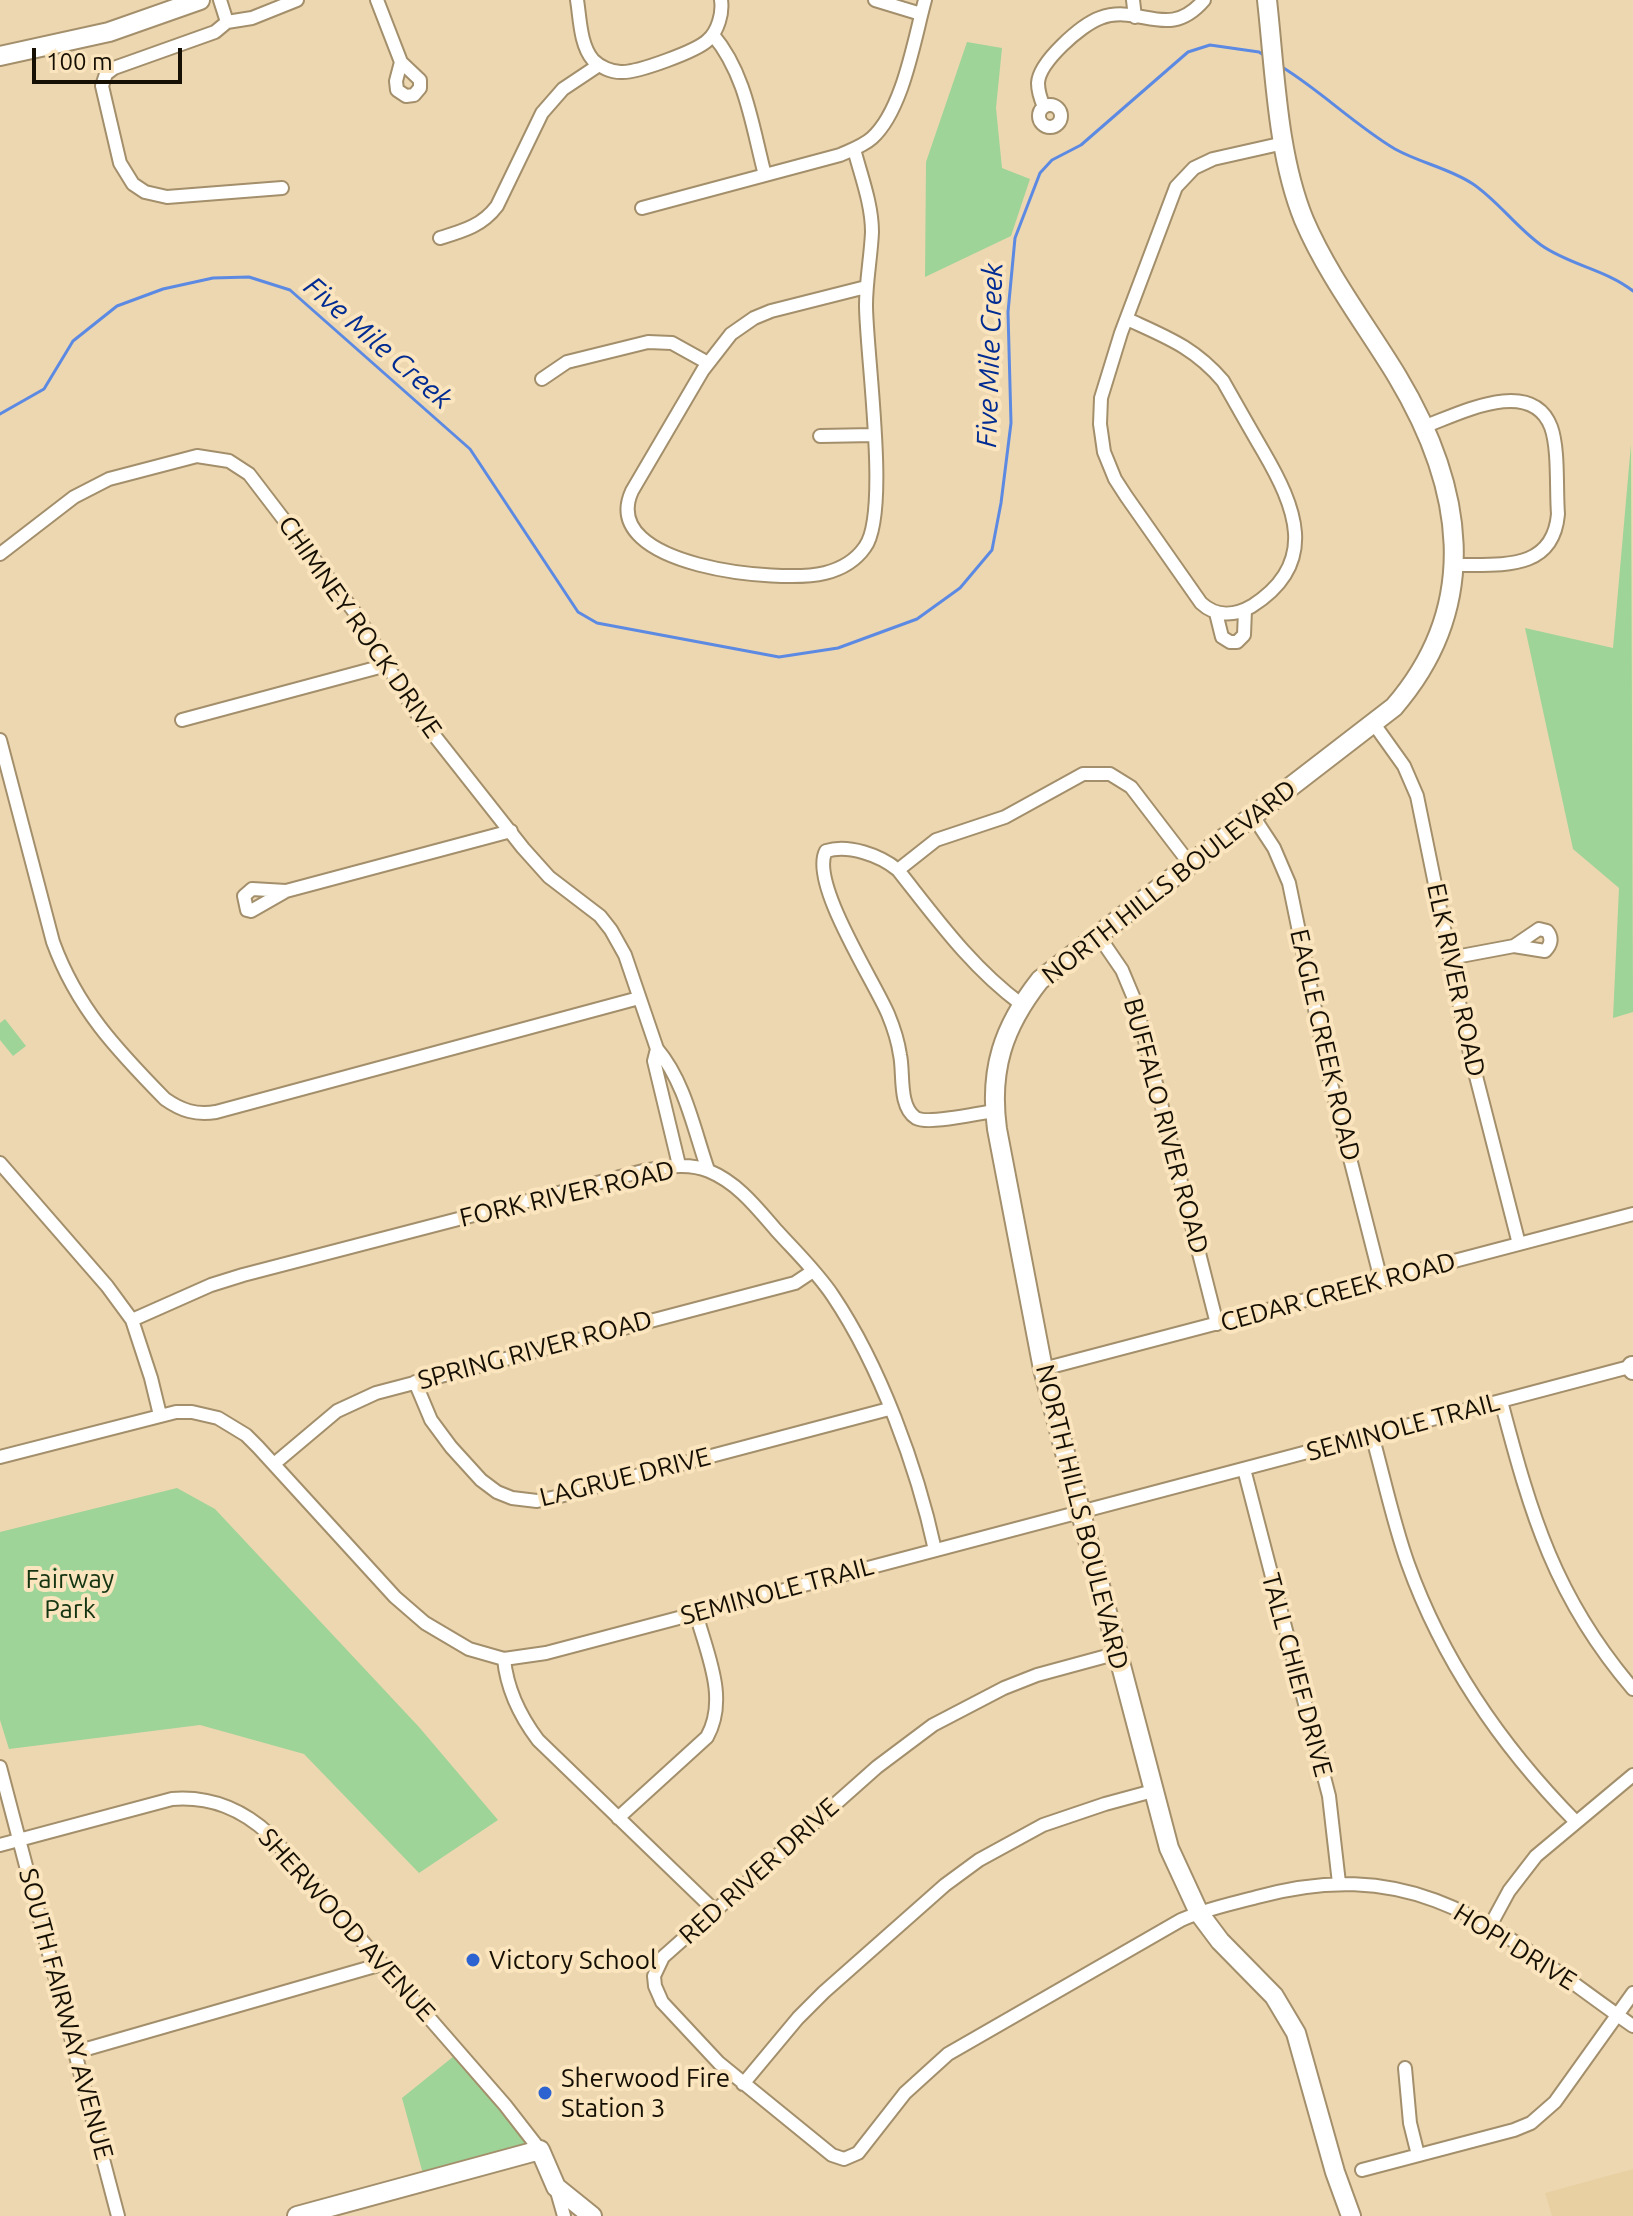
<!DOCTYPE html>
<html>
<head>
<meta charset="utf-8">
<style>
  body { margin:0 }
  #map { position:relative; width:1633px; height:2216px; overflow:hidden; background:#edd7b1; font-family:Ubuntu,sans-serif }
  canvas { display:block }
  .scale { position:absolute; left:32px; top:48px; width:150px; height:36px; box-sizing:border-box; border:4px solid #160f03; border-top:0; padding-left:10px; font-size:24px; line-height:28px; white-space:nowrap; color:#160f03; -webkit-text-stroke:6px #fae5be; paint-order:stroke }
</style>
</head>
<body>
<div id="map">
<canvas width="1633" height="2216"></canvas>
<div class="scale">100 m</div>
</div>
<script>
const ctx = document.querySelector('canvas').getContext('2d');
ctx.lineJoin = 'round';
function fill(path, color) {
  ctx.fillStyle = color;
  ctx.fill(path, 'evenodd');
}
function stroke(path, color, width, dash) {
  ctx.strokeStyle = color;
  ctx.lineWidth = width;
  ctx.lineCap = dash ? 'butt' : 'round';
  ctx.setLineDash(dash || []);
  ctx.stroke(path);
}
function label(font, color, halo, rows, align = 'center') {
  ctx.font = font + ' Ubuntu,sans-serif';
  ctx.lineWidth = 8;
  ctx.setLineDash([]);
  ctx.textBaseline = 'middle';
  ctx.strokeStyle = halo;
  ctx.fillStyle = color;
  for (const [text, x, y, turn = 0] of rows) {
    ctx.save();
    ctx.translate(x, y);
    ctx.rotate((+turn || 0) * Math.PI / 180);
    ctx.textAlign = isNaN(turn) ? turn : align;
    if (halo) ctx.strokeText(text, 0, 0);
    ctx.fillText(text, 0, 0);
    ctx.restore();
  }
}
const built = new Path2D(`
  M1633,2169V2216H1552L1545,2193Z`);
const green = new Path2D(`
  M967,42L1002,48L996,108L1002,168L1030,179L1011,236L925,277L926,162Z
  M1631,444L1633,1012L1613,1018L1619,888L1573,849L1525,628L1613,648Z
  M5,1019L26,1046L13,1056L0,1040V1023Z
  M177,1488L215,1509L419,1727L498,1820L419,1873L304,1754L200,1725L9,1749L0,1720V1532Z
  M459,2052L540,2150L425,2181L402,2098Z`);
const stream = new Path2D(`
  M1282,67C1321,91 1355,125 1395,149C1420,163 1449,168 1473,184C1498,201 1516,227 1541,245C1569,265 1605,269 1633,291
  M0,414L44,389L73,341L117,306L163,289L213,278L249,277L290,290L470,449L578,612L597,623L779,657L838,648L917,619L960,588L992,550L1001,503L1011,423L1008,312L1015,238L1040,173L1052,160L1081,145L1188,52L1210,45L1259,52L1265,56`);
const street = new Path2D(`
  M220,0L227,22
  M377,0L401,62
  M577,0C580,18 580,45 593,60C600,67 611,72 621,72C637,73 697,51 708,40C718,31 723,13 721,0
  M875,0L921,14
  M1133,0L1135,17
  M713,35C746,74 752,126 765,175
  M401,62L420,80V88L414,95L406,96L397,90L396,81Z
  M1039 116a11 11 0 1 1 22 0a11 11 0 1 1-22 0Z
  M1044,107C1041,100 1038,91 1038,83C1039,62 1081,25 1100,18C1140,3 1168,42 1204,0
  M854,149C861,176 872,204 872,232C871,256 866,281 866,305C866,353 890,513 865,547C856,560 841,569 825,573C781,584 597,567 632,491L703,370L731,334L754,318L771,311L866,287
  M282,188L167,197L145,192L133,184L120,163L102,86L106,74L114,68L215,32L227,22L252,18L297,0
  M642,208L840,155C851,150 863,146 872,138C903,110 914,40 925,0
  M440,238C463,231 482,226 497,206L542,113L563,89L599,65
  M1127,319C1166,337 1194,347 1223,381C1236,404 1249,427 1263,451C1295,506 1320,563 1252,606C1235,616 1216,617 1201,603L1126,496L1115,479L1104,452L1100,424L1101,398L1121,333L1176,187L1194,168L1213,159L1284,143
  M542,379L567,362L648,342L672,343L708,363
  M1423,427C1457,415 1531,375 1551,427C1559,449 1556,489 1558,514C1553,572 1500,564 1455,565
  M820,436L874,435
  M0,554L74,497L109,479L197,456L229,461L249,474L356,614L415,711L523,848L549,877L600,916L611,930L625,955L657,1049C685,1082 694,1130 708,1170
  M1216,613L1222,637L1230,642H1237L1244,635L1245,610
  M182,720L387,665
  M1374,724L1404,766L1417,796L1467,1041L1519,1244
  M0,740L53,942C77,1008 117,1050 165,1099C182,1111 196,1115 216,1112L639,998
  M1253,816L1274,848L1289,883L1328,1072L1381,1280
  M898,870C936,918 971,967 1021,1004
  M286,891L252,889L244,896L247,910L251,911L286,891L511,831
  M1539,929L1547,931C1553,938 1551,945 1545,951L1514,946Z
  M1098,935L1122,970L1135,1001L1217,1324
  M1450,958L1514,946
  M657,1049L654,1061L679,1165
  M995,1111C978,1113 929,1125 916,1118C898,1107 904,1072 900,1055C898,1041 893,1026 888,1014C874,981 809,882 826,851C848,844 880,855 898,870L936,840L1005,817L1083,774H1110L1131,787L1190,864
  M0,1163L107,1286L132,1320L151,1378L160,1415
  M132,1320L211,1285L243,1275L643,1171C666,1167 687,1162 709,1171C738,1183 757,1208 777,1231C796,1252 817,1272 833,1296C880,1366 917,1467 935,1550
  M1043,1369L1633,1214
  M415,1382L431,1420L451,1447L481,1480L497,1492L512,1498L537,1501L556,1497L889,1409
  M1501,1401C1531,1515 1555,1598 1633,1689
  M1372,1435C1384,1478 1393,1522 1408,1564C1444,1664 1502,1747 1576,1822
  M0,1457L176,1412H192L218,1418L246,1435L258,1447L395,1597L425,1623L469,1649L504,1659L546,1653L1633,1366
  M274,1464L337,1411L376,1393L795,1283L813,1271
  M1244,1469L1329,1796L1339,1883
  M1118,1653L1037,1675L1004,1688L933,1725L877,1767L663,1957L654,1976L655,1986L662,2002L719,2063L832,2155L844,2159L858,2153L905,2093L948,2054L1181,1920C1205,1909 1231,1904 1257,1897C1425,1851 1505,1937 1633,2026
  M504,1659C507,1690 520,1716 538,1740L714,1910
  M0,1767L118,2216
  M618,1818L707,1737C729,1698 706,1652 696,1613
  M0,1845L172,1799C211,1796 242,1809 270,1835L505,2105L540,2150
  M1490,1926L1509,1891L1536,1856L1633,1775
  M76,2052L382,1964
  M1405,2068L1410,2123L1418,2155
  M743,2084L798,2018L824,1992L945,1885L979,1860L1043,1825L1105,1804L1153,1791
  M1362,2170L1514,2130L1531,2123L1555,2102L1633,1993
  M556,2188L564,2216`);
const secondary = new Path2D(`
  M1267,0C1275,71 1277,154 1304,220C1328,276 1366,325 1397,376C1463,486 1483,604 1394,707L1040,980C1003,1027 989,1070 997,1129L1043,1369L1169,1848L1199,1913L1220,1941L1274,1996L1296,2033L1335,2172L1351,2216
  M0,56L109,32L200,0
  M1632,1366L1633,1370
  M297,2216L540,2150L556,2187L592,2216`);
const markers = [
  [473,1960,8,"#2d63d1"],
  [545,2093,8,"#2d63d1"]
];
const streetNames = [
  ["CHIMNEY ROCK DRIVE",360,627,55],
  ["NORTH HILLS BOULEVARD",1169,882,-38],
  ["ELK RIVER ROAD",1456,980,78],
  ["EAGLE CREEK ROAD",1325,1045,77],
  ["BUFFALO RIVER ROAD",1166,1126,75],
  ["FORK RIVER ROAD",567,1194,-13],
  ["CEDAR CREEK ROAD",1338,1292,-15],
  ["SPRING RIVER ROAD",535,1350,-15],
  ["SEMINOLE TRAIL",1403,1427,-15],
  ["LAGRUE DRIVE",625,1477,-14],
  ["NORTH HILLS BOULEVARD",1082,1517,76],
  ["SEMINOLE TRAIL",777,1591,-15],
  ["TALL CHIEF DRIVE",1297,1675,75],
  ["RED RIVER DRIVE",759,1871,-42],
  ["SHERWOOD AVENUE",347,1925,48],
  ["HOPI DRIVE",1515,1947,32],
  ["SOUTH FAIRWAY AVENUE",66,2014,75]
];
const parkNames = [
  ["Fairway",70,1579],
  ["Park",70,1609]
];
const poiNames = [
  ["Victory School",489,1960],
  ["Sherwood Fire",561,2078],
  ["Station 3",561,2108]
];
const waterNames = [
  ["Five Mile Creek",378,343,41],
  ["Five Mile Creek",990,355,-88]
];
fill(built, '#e9d0a2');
fill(green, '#9ed498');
stroke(stream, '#5c8ae3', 3);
stroke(street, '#a38f6b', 16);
stroke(secondary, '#a38f6b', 22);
stroke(street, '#fff', 12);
stroke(secondary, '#fff', 18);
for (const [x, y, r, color] of markers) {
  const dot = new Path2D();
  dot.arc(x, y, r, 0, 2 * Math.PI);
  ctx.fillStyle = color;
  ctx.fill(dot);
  stroke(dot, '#fae5be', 3);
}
label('26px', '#160f03', '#fae5be', streetNames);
label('26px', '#143412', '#fae5be', parkNames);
label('26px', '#160f03', '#fae5be', poiNames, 'left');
label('italic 28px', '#002b92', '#fae5be', waterNames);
</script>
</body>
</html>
